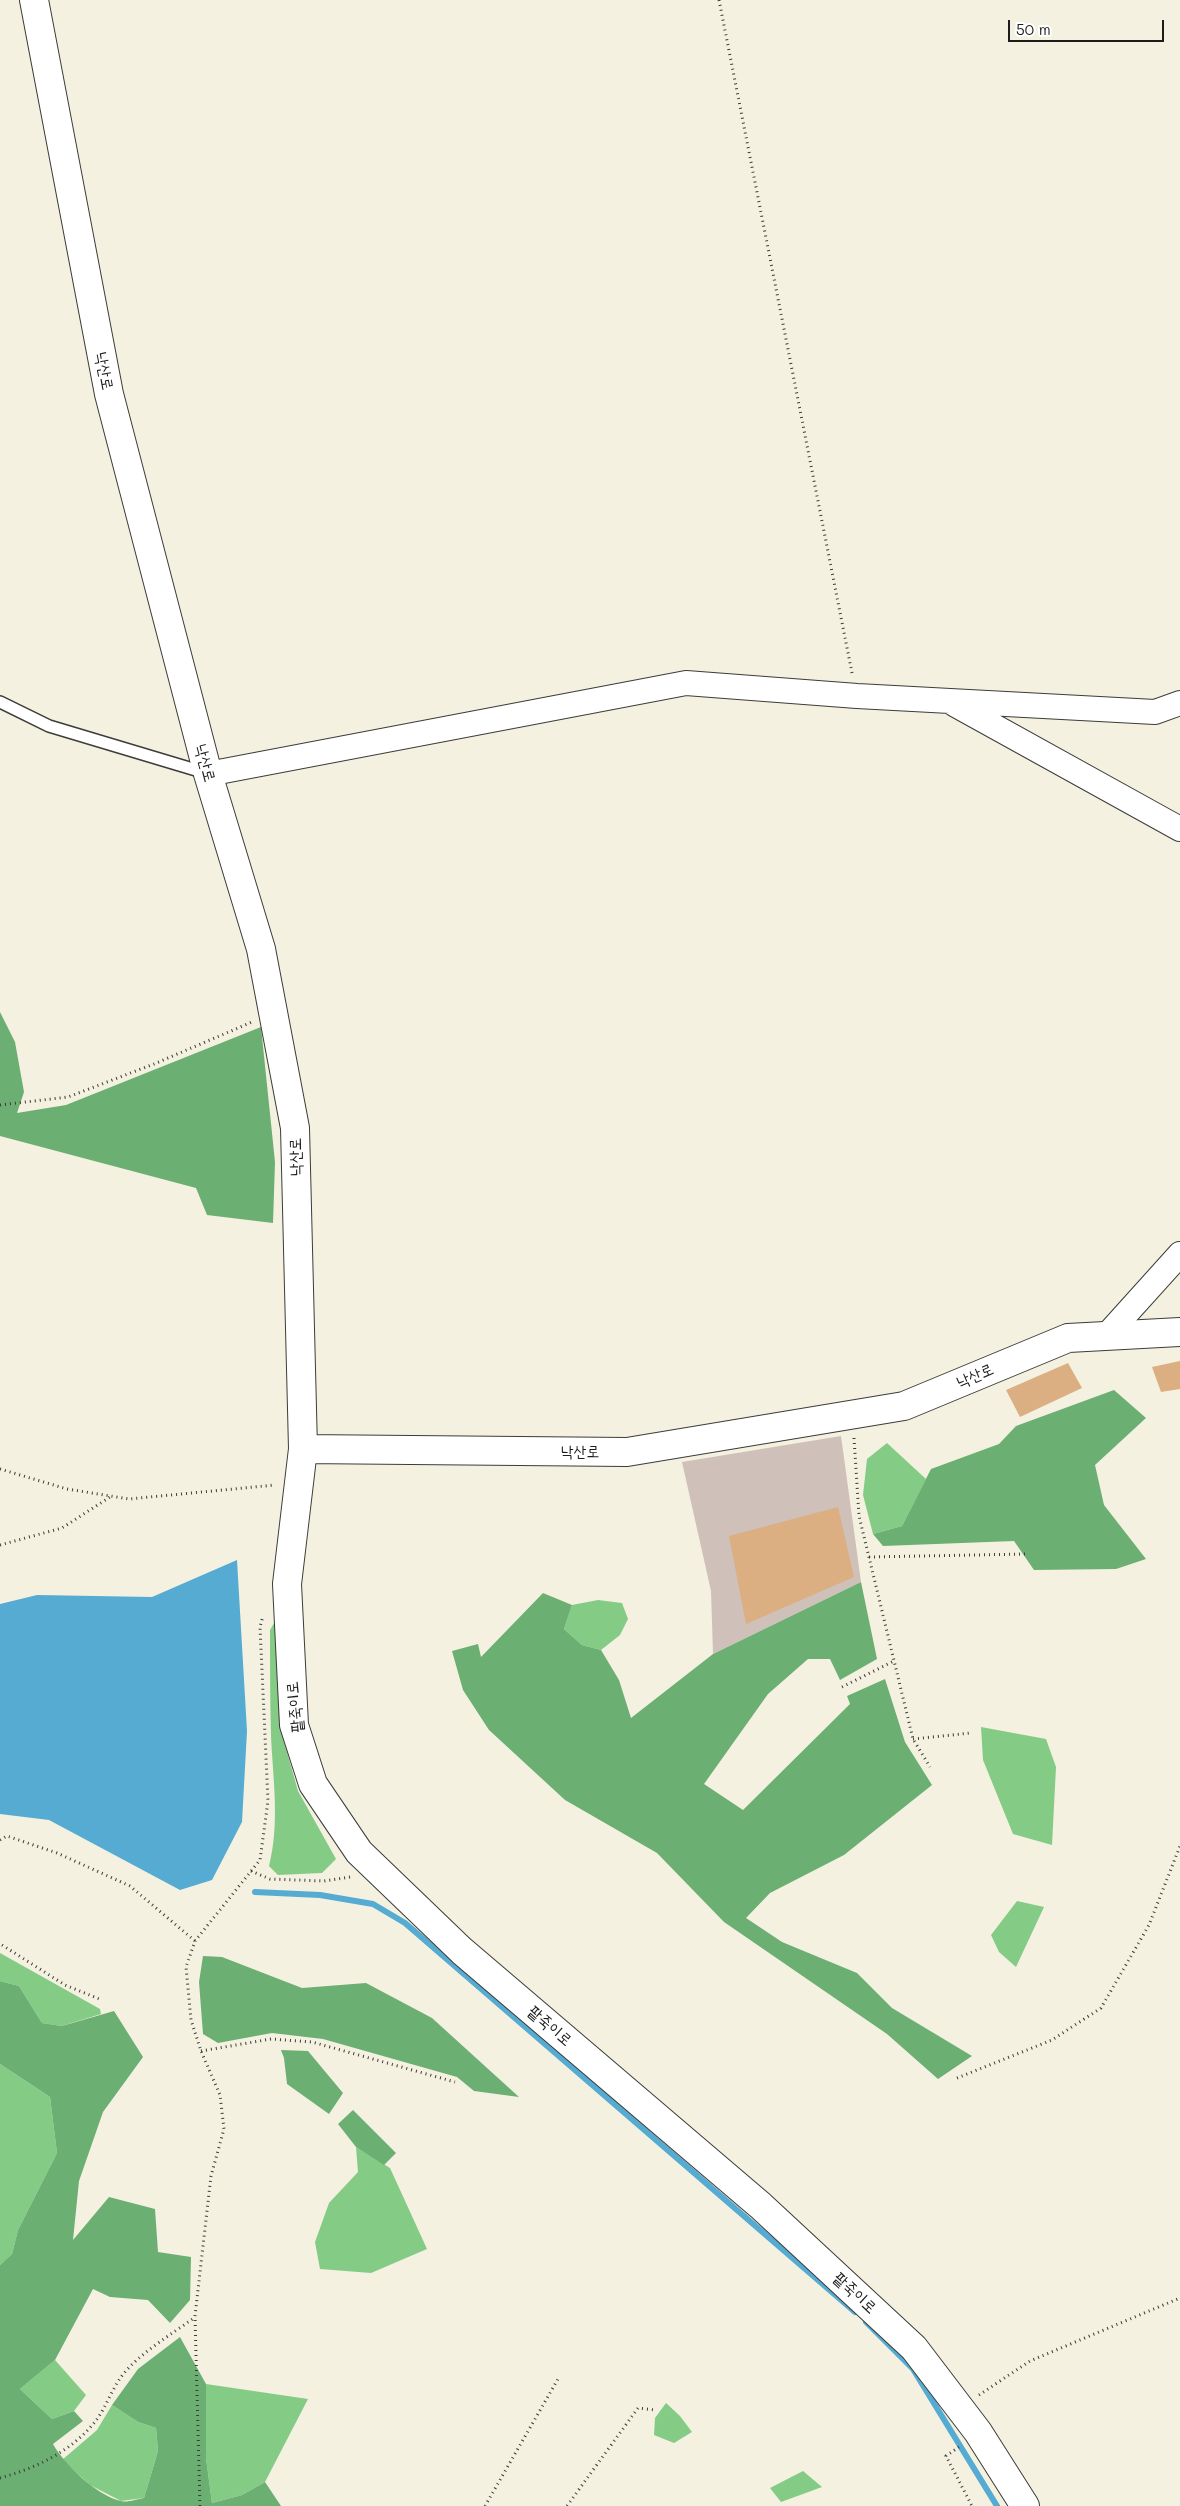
<!DOCTYPE html>
<html>
<head>
<meta charset="utf-8">
<style>
  body { margin:0 }
  #map { position:relative; width:1180px; height:2506px; overflow:hidden; background:#f4f1e0; font-family:Mali,sans-serif }
  canvas { display:block }
  .scale { position:absolute; left:1008px; top:20px; width:156px; height:22px; box-sizing:border-box; border:2px solid #1c1c1c; border-top:0; padding-left:6px; font-size:15px; line-height:18px; white-space:nowrap; color:#1c1c1c; -webkit-text-stroke:4px #fff; paint-order:stroke }
</style>
</head>
<body>
<div id="map">
<canvas width="1180" height="2506"></canvas>
<div class="scale">50 m</div>
</div>
<script>
const ctx = document.querySelector('canvas').getContext('2d');
ctx.lineJoin = 'round';
function fill(path, color) {
  ctx.fillStyle = color;
  ctx.fill(path, 'evenodd');
}
function stroke(path, color, width, dash) {
  ctx.strokeStyle = color;
  ctx.lineWidth = width;
  ctx.lineCap = dash ? 'butt' : 'round';
  ctx.setLineDash(dash || []);
  ctx.stroke(path);
}
function label(font, color, halo, rows, align = 'center') {
  ctx.font = font + ' Mali,"Poor Story",sans-serif';
  ctx.lineWidth = 4;
  ctx.setLineDash([]);
  ctx.textBaseline = 'middle';
  ctx.strokeStyle = halo;
  ctx.fillStyle = color;
  for (const [text, x, y, turn = 0] of rows) {
    ctx.save();
    ctx.translate(x, y);
    ctx.rotate((+turn || 0) * Math.PI / 180);
    ctx.textAlign = isNaN(turn) ? turn : align;
    if (halo) ctx.strokeText(text, 0, 0);
    ctx.fillText(text, 0, 0);
    ctx.restore();
  }
}
const industrial = new Path2D(`
  M841,1436L861,1582L713,1654L711,1591L682,1462Z`);
const green = new Path2D(`
  M887,1443L926,1479L902,1526L873,1534L863,1495L867,1459Z
  M598,1600L622,1603L628,1619L620,1635L601,1650L582,1645L564,1629L572,1605Z
  M278,1616L280,1727L298,1791L336,1859L322,1873L278,1875L269,1866C280,1824 273,1779 271,1736C270,1701 270,1665 270,1630Z
  M981,1727L1046,1739L1056,1767L1052,1845L1013,1834L983,1760Z
  M1017,1901L1044,1907L1016,1967L999,1952L991,1935Z
  M0,1953L100,2009L101,2014L62,2026L42,2023L19,1986L0,1981Z
  M0,2064L50,2097L57,2153L18,2230L12,2254L0,2265Z
  M356,2147L390,2168L427,2249L371,2273L320,2269L315,2242L329,2203L358,2172Z
  M55,2360L86,2395L74,2411L52,2419L20,2389Z
  M206,2384L308,2399L265,2482L242,2495L212,2503L206,2458Z
  M666,2403L680,2416L692,2432L674,2443L654,2435L655,2418Z
  M112,2405L138,2422L156,2428L158,2451L144,2498L121,2501L90,2485L62,2460L97,2430Z
  M803,2471L822,2487L781,2502L770,2488Z`);
const forest = new Path2D(`
  M0,1012L15,1042L24,1092L17,1113L66,1105L261,1027L275,1162L273,1223L207,1215L196,1188L0,1136Z
  M1114,1390L1146,1418L1095,1465L1104,1505L1146,1559L1116,1569L1034,1570L1014,1541L883,1546L873,1534L902,1526L931,1469L999,1444L1016,1426Z
  M861,1582L877,1659L840,1680L830,1659H808L768,1694L704,1784L743,1810L850,1704L847,1696L885,1679L905,1742L932,1785L844,1855L770,1893L746,1918L782,1942L857,1973L892,2008L972,2056L938,2079L887,2034L724,1922L657,1853L565,1800L489,1730L463,1690L452,1651L478,1644L481,1657L543,1593L572,1605L564,1629L582,1645L601,1650L619,1680L631,1718L713,1654Z
  M203,1956L222,1957L302,1988L366,1983L432,2018L519,2097L474,2091L457,2077L323,2039L272,2033L218,2043L203,2034L199,1982Z
  M0,1981L19,1986L42,2023L62,2026L114,2011L143,2057L103,2112L79,2181L73,2240L109,2197L155,2209L158,2252L191,2257L190,2300L170,2323L148,2300L110,2297L93,2289L55,2360L20,2389L52,2419L74,2411L83,2421L53,2444C64,2464 97,2496 121,2501C127,2503 137,2499 144,2498L158,2451L156,2428L138,2422L112,2405L138,2369L180,2337L206,2384V2458L212,2503L242,2495L265,2482L281,2506H0V2265L12,2254L18,2230L57,2153L50,2097L0,2064Z
  M281,2050L308,2051L343,2093L329,2114L287,2084L284,2058Z
  M353,2110L396,2153L384,2165L356,2147L338,2124Z`);
const water = new Path2D(`
  M237,1560L247,1731L242,1822L212,1880L180,1890L49,1820L0,1814V1604L37,1595L152,1597Z`);
const stream = new Path2D(`
  M255,1892L320,1895L373,1904L405,1923L855,2312
  M866,2322L913,2369L997,2506`);
const building = new Path2D(`
  M1180,1361V1389L1161,1392L1152,1367Z
  M1068,1363L1082,1388L1020,1417L1006,1390Z
  M838,1507L854,1577L746,1624L729,1536Z`);
const path = new Path2D(`
  M719,0L852,673
  M0,1105L68,1097L154,1064L252,1022
  M854,1438L859,1516L913,1739L930,1767
  M0,1469L67,1489L129,1499L275,1485
  M0,1545L62,1528L110,1497
  M869,1557L1026,1554
  M842,1687L894,1661
  M913,1739L971,1733
  M0,1840L7,1836L57,1853L130,1886L195,1941
  M251,1871L270,1879L324,1881L350,1877
  M2,1945L65,1985L102,2000
  M201,2051L271,2039L312,2042L455,2082
  M957,2078L1052,2040L1101,2008L1149,1925L1180,1846
  M979,2395L1030,2361L1180,2298
  M959,2447L946,2456L972,2506
  M0,2478C36,2468 70,2452 94,2423C105,2410 111,2391 121,2377C139,2353 171,2335 195,2317
  M200,2506L195,2316L211,2176L224,2129L220,2095L201,2051L191,2020L186,1967L195,1941L260,1860L268,1801L260,1627L263,1616
  M485,2506L558,2379
  M567,2506L638,2408L655,2410`);
const service = new Path2D(`
  M0,702L49,726L206,773`);
const minor = new Path2D(`
  M954,704L1180,829
  M208,774L686,683L857,696L1155,712L1180,703
  M1107,1335L1180,1254`);
const tertiary = new Path2D(`
  M34,0L109,394L208,774L261,949L295,1128L303,1449L287,1584L294,1725L313,1784L359,1852L462,1951L761,2206L914,2348L978,2432L1025,2506
  M303,1449L627,1452L904,1406L1068,1338L1180,1332`);
const streetNames = [
  ["낙산로",104,371,79],
  ["낙산로",205,763,75],
  ["낙산로",296,1157,-91],
  ["낙산로",975,1376,-23],
  ["낙산로",580,1452],
  ["팥죽이로",295,1707,-96],
  ["팥죽이로",550,2026,41],
  ["팥죽이로",855,2293,43]
];
fill(industrial, '#cfc0ba');
fill(green, '#84cb86');
fill(forest, '#6baf73');
fill(water, '#56abd2');
stroke(stream, '#56abd2', 6);
fill(building, '#dcaf82');
stroke(service, '#3c3c39', 14);
stroke(minor, '#3c3c39', 26);
stroke(tertiary, '#3c3c39', 30);
stroke(path, '#3c3c39', 3, [1, 4]);
stroke(service, '#fff', 11);
stroke(minor, '#fff', 24);
stroke(tertiary, '#fff', 28);
label('16px', '#1c1c1c', '#fff', streetNames);
</script>
</body>
</html>
